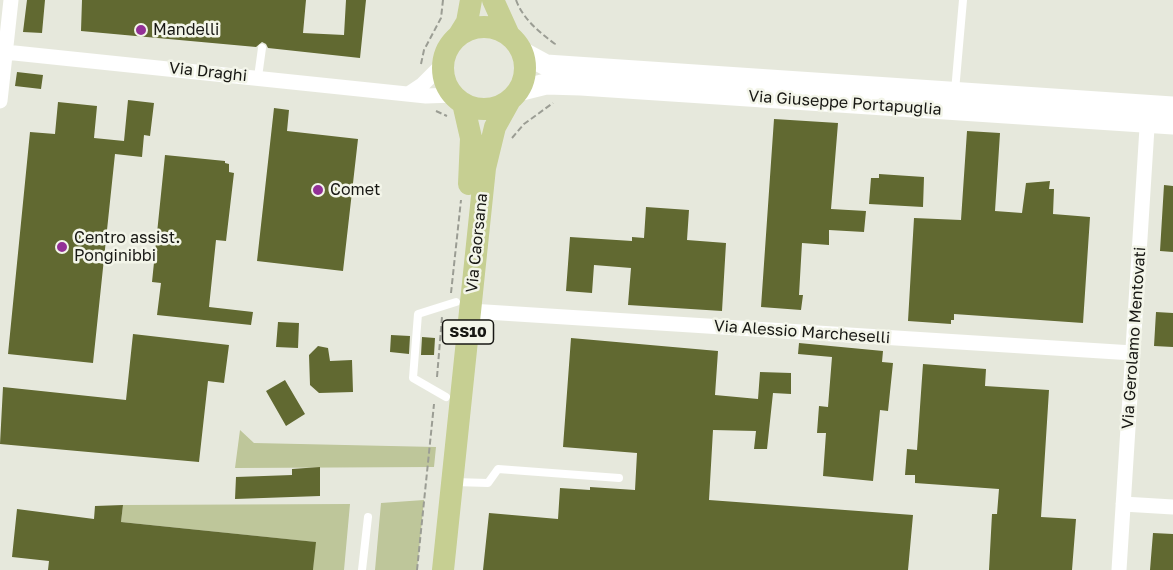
<!DOCTYPE html>
<html>
<head>
<meta charset="utf-8">
<style>
  body { margin:0 }
  canvas { display:block; background:#e6e8dc }
</style>
</head>
<body>
<canvas width="1173" height="570"></canvas>
<script>
const ctx = document.querySelector('canvas').getContext('2d');
ctx.lineJoin = 'round';
function fill(path, color) {
  ctx.fillStyle = color;
  ctx.fill(path, 'evenodd');
}
function stroke(path, color, width, dash) {
  ctx.strokeStyle = color;
  ctx.lineWidth = width;
  ctx.lineCap = dash ? 'butt' : 'round';
  ctx.setLineDash(dash || []);
  ctx.stroke(path);
}
function label(font, color, halo, rows, align = 'center') {
  ctx.font = font + ' "Golos Text",sans-serif';
  ctx.lineWidth = 5;
  ctx.setLineDash([]);
  ctx.textBaseline = 'middle';
  ctx.strokeStyle = halo;
  ctx.fillStyle = color;
  for (const [text, x, y, turn = 0] of rows) {
    ctx.save();
    ctx.translate(x, y);
    ctx.rotate((+turn || 0) * Math.PI / 180);
    ctx.textAlign = isNaN(turn) ? turn : align;
    if (halo) ctx.strokeText(text, 0, 0);
    ctx.fillText(text, 0, 0);
    ctx.restore();
  }
}
const green = new Path2D(`
  M240,430L254,443L436,447L434,467L235,468Z
  M424,500L417,570H375L381,503Z
  M350,504L344,570H313L315,542L121,522L123,505Z`);
const building = new Path2D(`
  M27,0H45L42,33L23,32Z
  M82,0H306L303,33L344,35L346,0H366L360,58L268,48L266,44L262,42L256,47L81,31Z
  M17,72L43,75L41,89L15,86Z
  M128,100L154,103L150,136L144,135L142,157L115,154L93,363L8,354L30,132L55,134L58,102L97,106L94,138L124,141Z
  M274,108L289,110L287,131L358,139L343,271L257,261Z
  M774,119L838,123L831,209L866,211L864,232L829,230V245L802,243L799,295H803L801,310L761,307Z
  M967,131L1000,133L995,211L1022,213L1026,183L1050,181L1049,189H1054L1053,214L1090,217L1083,323L954,314V320H951V324L908,321L914,218L961,220Z
  M165,155L225,161V163L229,164V172L234,173L226,241L216,240L209,307L253,312L251,325L157,315L161,283L152,282Z
  M879,174L924,177L923,207L869,204L871,178H879Z
  M1164,185L1173,186V252L1160,251Z
  M646,207L689,210L687,240L726,243L722,311L628,305L631,268L594,265L592,293L566,291L570,237L632,241V237L644,238Z
  M1156,312L1173,313V347L1154,346Z
  M278,322L299,323L298,348L276,347Z
  M133,334L229,345L224,383L208,381L199,462L0,444L3,387L126,400Z
  M391,335L410,336L409,354L390,352Z
  M422,337L435,338L434,355H421Z
  M571,338L718,351L715,395L758,399L760,372L791,373V394L773,393L767,449H754L756,431L713,430L709,500L913,515L908,570H483L489,513L558,519L560,488L590,490V487L635,490L637,453L563,447Z
  M799,343L883,351L882,362L893,363L888,411L880,410L873,481L823,476L826,433H817L819,406L828,407L832,357L798,354Z
  M318,346L328,348L330,361L352,360L353,392L319,393L310,385L309,355Z
  M923,364L986,369L985,386L1049,390L1041,517L1076,519L1072,570H989L992,514H997L999,489L915,483V475H905L907,449L917,450Z
  M285,380L305,414L286,426L266,391Z
  M320,467V496L235,499L236,477L292,475V469Z
  M123,505L121,522L316,542L313,570H48L49,561L12,557L17,509L94,519L95,506Z
  M1153,533L1173,534V570H1150Z`);
const path = new Path2D(`
  M516,0C523,19 539,32 555,44V47
  M421,64L424,50L441,18L443,0
  M436,111L447,116
  M512,138L524,124L553,103
  M451,293L461,200
  M437,377L442,317
  M417,570L434,404`);
const lane = new Path2D(`
  M258,77L262,48
  M955,91L963,0
  M446,397L413,378L418,314L456,302
  M454,482L488,483L498,469L619,478
  M362,570L368,517`);
const street = new Path2D(`
  M5,52L426,96L454,95
  M410,93L422,85L443,64
  M0,101L11,0
  M470,311L1133,353
  M1123,504L1173,507
  M1119,570L1148,112`);
const secondary = new Path2D(`
  M522,52L546,65L1173,107
  M518,91L546,84L581,85L1173,124`);
const primary = new Path2D(`
  M493,0L508,33
  M443 68a41 41 0 1 1 82 0a41 41 0 1 1-82 0Z
  M459,35L467,22L471,0
  M463,103L471,138L469,184
  M443,570L485,168L495,127L510,100`);
const markers = [
  [141,30,6,"#933097"],
  [318,190,6,"#933097"],
  [62,247,6,"#933097"]
];
const shields = [
  [468,332,51]
];
const shieldNames = [
  ["SS10",468,332]
];
const poiNames = [
  ["Mandelli",153,30],
  ["Comet",330,190],
  ["Centro assist.",74,238],
  ["Ponginibbi",74,256]
];
const streetNames = [
  ["Via Draghi",208,72,6],
  ["Via Giuseppe Portapuglia",845,103,4],
  ["Via Caorsana",477,243,-84],
  ["Via Alessio Marcheselli",802,332,4],
  ["Via Gerolamo Mentovati",1134,338,-86]
];
fill(green, '#bec69a');
fill(building, '#616931');
stroke(path, '#9b9d94', 2, [6, 3]);
stroke(lane, '#fff', 8);
stroke(street, '#fff', 15);
stroke(secondary, '#fff', 21);
stroke(primary, '#c6cf92', 22);
for (const [x, y, r, color] of markers) {
  const dot = new Path2D();
  dot.arc(x, y, r, 0, 2 * Math.PI);
  ctx.fillStyle = color;
  ctx.fill(dot);
  stroke(dot, '#f3f5e9', 2);
}
for (const [x, y, w] of shields) {
  const box = new Path2D();
  box.roundRect(x - w / 2, y - 12, w, 24, 4.5);
  ctx.fillStyle = '#f3f5e9';
  ctx.fill(box);
  stroke(box, '#181814', 1.5);
}
label('bold 15px', '#181814', null, shieldNames);
label('16px', '#181814', '#f3f5e9', poiNames, 'left');
label('16px', '#181814', '#f3f5e9', streetNames);
</script>
</body>
</html>
